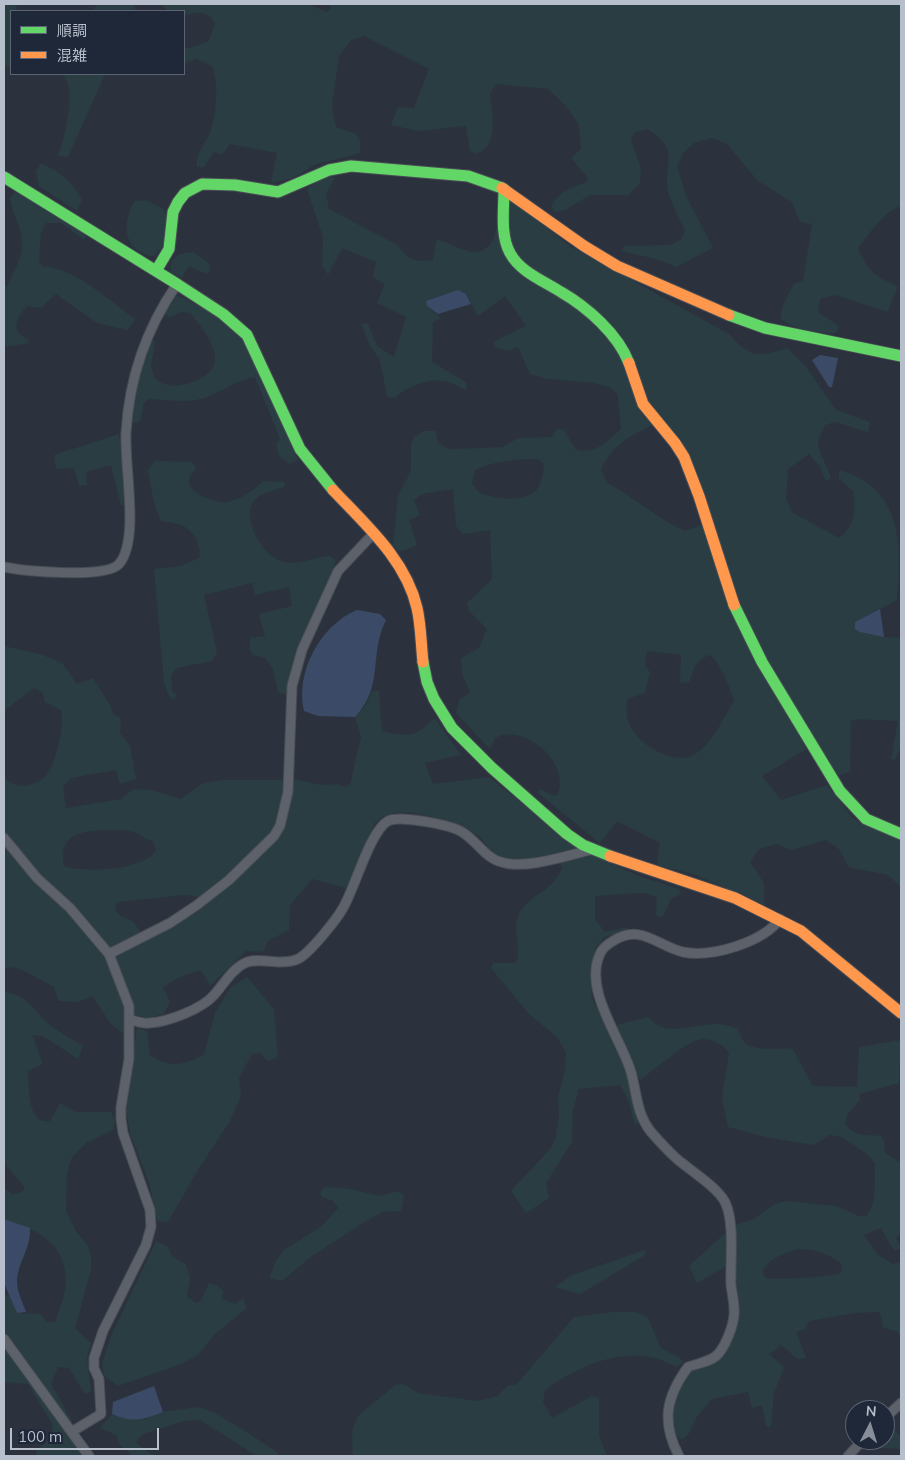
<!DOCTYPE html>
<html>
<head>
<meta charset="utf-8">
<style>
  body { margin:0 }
  #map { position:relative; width:905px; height:1460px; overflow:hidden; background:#2c323d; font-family:Mulish,"Noto Sans JP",sans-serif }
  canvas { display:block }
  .frame { position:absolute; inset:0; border:5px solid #b8bfcc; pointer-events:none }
  .legend { position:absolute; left:10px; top:10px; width:175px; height:65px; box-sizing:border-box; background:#1f2838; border:1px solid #5c6473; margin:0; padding:6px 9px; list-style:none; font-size:15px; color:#b8bfcc }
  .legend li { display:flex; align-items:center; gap:10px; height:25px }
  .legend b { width:25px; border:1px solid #5c6473 }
  .north { position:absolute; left:845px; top:1400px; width:50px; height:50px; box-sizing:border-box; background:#1f2838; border:1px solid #5c6473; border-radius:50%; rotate:5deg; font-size:14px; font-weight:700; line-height:20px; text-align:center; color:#b8bfcc }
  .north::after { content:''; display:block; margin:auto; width:18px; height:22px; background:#878e9a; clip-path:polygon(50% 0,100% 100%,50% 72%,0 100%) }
  .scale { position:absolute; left:10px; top:1428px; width:149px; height:22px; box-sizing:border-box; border:2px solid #b8bfcc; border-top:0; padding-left:6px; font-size:15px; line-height:18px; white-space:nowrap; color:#b8bfcc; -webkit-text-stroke:4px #1f2838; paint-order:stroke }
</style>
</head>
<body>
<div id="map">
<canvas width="905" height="1460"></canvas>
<div class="frame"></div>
<ul class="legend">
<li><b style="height:6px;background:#63d668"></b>順調</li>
<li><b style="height:6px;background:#ff974d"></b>混雑</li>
</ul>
<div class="north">N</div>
<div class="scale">100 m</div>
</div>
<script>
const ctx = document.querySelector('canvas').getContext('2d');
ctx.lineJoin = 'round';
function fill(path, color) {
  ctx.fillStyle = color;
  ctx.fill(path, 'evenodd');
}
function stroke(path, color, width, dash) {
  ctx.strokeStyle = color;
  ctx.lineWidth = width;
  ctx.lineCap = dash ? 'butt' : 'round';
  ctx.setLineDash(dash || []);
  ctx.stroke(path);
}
const green = new Path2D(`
  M4,4H16L17,11H11V68L5,64Z
  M98,4H133L136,11H91Z
  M161,4H266L268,6L275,4H309L326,12L330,9L331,4H901V206C884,211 869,234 858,248C867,271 876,276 898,287L887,312L836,295L820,299L818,312L839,326L836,333C818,335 795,329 780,319L783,305L794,284L803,281L812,224L800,222L792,202L758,181L727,144L712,138L694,143L683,153L677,166L686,196L713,248L676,267L656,259L621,251L625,246L670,245L682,239L685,231C680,219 673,207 669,195C661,165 684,150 647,129L634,133L631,141L641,168L640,183L628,195H590L565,210L555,212L551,207C558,193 570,187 585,183L588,178L571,158L581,149L579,125L565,105L548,89L496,84L490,93C492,114 500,144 477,154L470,151L466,126L418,131L391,125L398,107L414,108L429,69L364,36L351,40L339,56L332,106L336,127L356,134L360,141V153L314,165L293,178L271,183L277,153L230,144L222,155L214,152L204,167H197C195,154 204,146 209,135C217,117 219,83 212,66L197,59L184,63V47L191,48L209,41L215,23C206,10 198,12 184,15V11H168Z
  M62,74H105L68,157L58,156C65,138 78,86 62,74Z
  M41,163C60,172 72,181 82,200L77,211L39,186L36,172Z
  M327,176L335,178L326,194L329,209L397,245L409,258L420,261L433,260L437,239C446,242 466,252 474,252C502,252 497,211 498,193L512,201L570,246L729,334C750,358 758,358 787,348L806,367L836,410L870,422L868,432L835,422L825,425L818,440V447L831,477L826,482L820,467L809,454L788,469L786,499L793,513L839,538C855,528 856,507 853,491L839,478V470C903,488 902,546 897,600L855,623L884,637L901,638V747L895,760L891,759L898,721L856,719L851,721L850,772L836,776L818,742L762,776L781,800L827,785L852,817L862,825L901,839V887L888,875L848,867L840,850L826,840L791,850L777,844L759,849L750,862L764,883V905L696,875L657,865L660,843L617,821L600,843L538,793L540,789L554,796L558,794C570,763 525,722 495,738L490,749L456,713L459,700L470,692L462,674L461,658L479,648L487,629L469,611L467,603L492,579L490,530L463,534L456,526L453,489L422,494L414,500L420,515L409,520L417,545L406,550L399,551L393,545L398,496L411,471V444L414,437L424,431H436L438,443L449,449L481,448L503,447L518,438L552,437L557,429L564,430L575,449C593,456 609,441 621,429L618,396L611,388L595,383L547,379L530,374L518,347L507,351L495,347L493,342L526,326L505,296L478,316L466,294L427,306L441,318L433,323L432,362L467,383L466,390C459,387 451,382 444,381C427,378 406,387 395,398L387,397L380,360L370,346L361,323L368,324L377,346L394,357L406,317L377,303L385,284L373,277L376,262L342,248L328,275L322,265L323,237L307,189ZM662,421L710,522L685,531C657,519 635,497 607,483L601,470C613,441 636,433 662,421ZM538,459L544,464C543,473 542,487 533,493C522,502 491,499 479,492C476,490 474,486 472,483L475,470C495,461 516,459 538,459ZM647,651L681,655L680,682L686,683L690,681C693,668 696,660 710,655C720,662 730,688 734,700C725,717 710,747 692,756C673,764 641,746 632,729C626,719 626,710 627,699L645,693L650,672L645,666Z
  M16,191L88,234L84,240L61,223H46L41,233L39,262L43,266C78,270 107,299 135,319L128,330L97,323L56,294L41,308L27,306C17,317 9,332 28,339L29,343L4,347V282L7,287C12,274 21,261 22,247C24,231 12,214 10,198Z
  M145,200L164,209C171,223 167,246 154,256C124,253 120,223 135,201Z
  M193,252L209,263L210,271L206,274L189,266L182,278L170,272L172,260L179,254Z
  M176,295L214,313L244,341L298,460L290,464L279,456L276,444L280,439L255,377C236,380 225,390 207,397C189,404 167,400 148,399L144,403L140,421L135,423L130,421L136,386L150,340L155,341L151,367L155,378C158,381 163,384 168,385C183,388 214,378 215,360C216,344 199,324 190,313L181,312L169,318L165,313Z
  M119,434L126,504L121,506L111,465L86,472L87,485L79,486L74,468L56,469L54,455Z
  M155,461L190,462L195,465L196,469C173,490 215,504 227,502C242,499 253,490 264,481L285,482L284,487C274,490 259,493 253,502C242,520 262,553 280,561C296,567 314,557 330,556L336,561L298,652L286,695L278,692L273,669L265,658L253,655L250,650V638L265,636L259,614L292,606L289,587L255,595L252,583L204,595L217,652L212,661L176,668L171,676L172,691L177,695L173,700L168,694L164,682L154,569L181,566L199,558C202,547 195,533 185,527C179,523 168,522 161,521L154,503L148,470Z
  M4,646L40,654L62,663L77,684L93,678L110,705L113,714L121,718L120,733L130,746L136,779L120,784L116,770L71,778L63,787L66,808L121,799L133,789L151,790L181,799L203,783L222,780H298L321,785L337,784L344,787L350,785L361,737L355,717L366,705L372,691H379L382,731C405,736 415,739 432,720L435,719L461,755L425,763L433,784L489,777L576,847L636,875L679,889L681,894L671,899L662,918L656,915L657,898L649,894L639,893L595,896V919L605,932L627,927L629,931L604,937L596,947L591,996L626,1070L639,1121L635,1125L629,1102L620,1085L579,1089L573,1110L572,1142L546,1183L549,1198L526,1213L511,1191L551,1148L556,1137L559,1116L558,1098L565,1070L566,1052L557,1037L529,1014L491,968L493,963H516C523,948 511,930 519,914C529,894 558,889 562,866L553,857L507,859L493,853L480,837L463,826L424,815L407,812L394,813L383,817L374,824L368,846L346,888L312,879L290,905L289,930L268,941L263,952L246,951L210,986L201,970L180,977L163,987L170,1002L164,1014L148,1018L126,1014L123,1033L111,1024L92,996L78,1002L59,1001L53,986C38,980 19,964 4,968V777C11,785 22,788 32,784C36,782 42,780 45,777C56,765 65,725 61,710L45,702L42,692L34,688L4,711ZM122,830L134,832L153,842L156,850C144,871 85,873 64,866C56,826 95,831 122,830ZM185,895L198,897L203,904L171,928L146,940L133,921L122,917L115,910L117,902Z
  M247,977L274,1009L278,1057L268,1061L260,1053L252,1054L239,1078L241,1096L230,1121L199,1168L168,1222L157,1221L149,1182L130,1133L127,1114V1093L137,1028L147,1031L150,1055C168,1068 185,1066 204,1054L215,1013L230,988Z
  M4,992C30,995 33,1011 50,1025C60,1033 73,1039 83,1046L78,1059L43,1036L32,1035L43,1064L28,1071C29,1085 27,1126 50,1121L60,1103L76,1112H111L115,1121L113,1130L86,1143L72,1157L67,1173L66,1211L77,1233L87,1244L91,1256V1270L75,1328L91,1343L87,1357L91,1391L85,1394L69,1368L58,1367L51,1384L72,1421L64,1426L85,1456H37L36,1451L53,1436L52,1423L28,1384L4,1382L5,1296L10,1294L17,1313L41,1314L46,1322H55C59,1310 65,1296 66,1284C66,1241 38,1231 4,1219V1188L12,1194L22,1192L25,1189C20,1178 8,1172 4,1160Z
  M649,1017C664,1039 696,1023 717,1024C724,1024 731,1027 737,1028C740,1034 742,1041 748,1045C756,1050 781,1049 792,1048L813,1086L857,1087L859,1047L901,1040L899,1083L859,1094L860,1100L847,1115L845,1123C855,1138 865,1134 881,1136L884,1142L885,1153L901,1163V1233L896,1238L901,1248L894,1251L881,1228L864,1235L877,1254L893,1264L901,1262V1338L897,1331L883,1328L880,1312L855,1313L809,1321L805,1329L796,1332L806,1358L798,1359L781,1345L769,1354L784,1367L774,1393L771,1427L766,1426L762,1405L752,1408L748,1392L711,1399C707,1407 699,1412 695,1420C691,1428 691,1434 682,1440L675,1434C669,1410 678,1392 691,1371C712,1366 715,1363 726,1344C744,1313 738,1296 734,1262L697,1283L689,1266L734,1225L752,1220L775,1204L786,1201L836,1206L859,1216H866C878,1203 874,1179 875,1163L866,1153L842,1137L830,1135L813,1145L765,1137L728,1127L722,1097L729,1053C721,1042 708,1036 695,1041C685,1044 651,1072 640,1080L616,1025ZM798,1249C815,1249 826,1253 841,1263L842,1269L839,1274L807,1278L769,1279L764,1276L763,1270C771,1257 784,1254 798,1249Z
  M323,1187L344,1188L380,1196L399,1191L404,1196L401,1211L382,1212L363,1223L308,1259L282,1281L269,1278L276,1261L284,1250L321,1227L338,1208L333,1201L322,1197L320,1194Z
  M156,1241L167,1246L172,1256L186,1264L190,1279L187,1296L196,1303L201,1301L209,1283L218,1286L223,1291L222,1299L235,1304L243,1298L247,1308L216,1333L198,1355L181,1364L118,1386L104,1376L102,1363L111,1336Z
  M645,1250V1255L580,1294L555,1287L572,1275Z
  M613,1312H636L648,1318L661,1348L678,1357L683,1362L677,1367C670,1364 662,1360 655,1358C616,1349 575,1368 545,1390L543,1402L552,1418L592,1396L599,1398V1436L607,1456H353L352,1431L358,1416L395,1385L403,1384L418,1393L478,1401L498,1396L507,1386L517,1384L574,1317Z
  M197,1407C217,1410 258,1440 277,1452V1456H257L200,1420L183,1421L141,1435L136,1443L153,1456H133L121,1446L116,1435L100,1428L112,1414L121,1418L146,1419L163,1412Z
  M889,1426L901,1436V1449L871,1447L877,1440H885V1431Z`);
const water = new Path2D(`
  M458,290L466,294L471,304L438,314L427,306L426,301Z
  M820,355L838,358L832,387H829L812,360Z
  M880,609L884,637L860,632L855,629V622Z
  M357,610L380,614L386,620C368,657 385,684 355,717L318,716L304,711C295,673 320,625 357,610Z
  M4,1219L30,1228C31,1249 17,1263 17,1282C17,1292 23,1303 26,1312L17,1313L4,1283Z
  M154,1386L163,1412C144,1420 131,1423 112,1414L113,1402Z`);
const street = new Path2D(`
  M4,567C24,571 106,579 119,564C140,540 124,465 126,433C129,378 146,329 177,284
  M4,838L37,878L70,908L109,954L129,1006V1059L121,1107V1119L123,1133L150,1210L151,1227L146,1245L103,1331L94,1358V1368L99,1379L101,1414L73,1431
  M109,954L170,923L197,905L229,880L274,836L280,826L288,792L292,686L302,650L338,571L374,533
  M131,1020C136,1021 143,1024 149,1023C168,1022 202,1009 214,995C224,984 232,969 245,963C255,958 269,962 279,962C284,962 294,961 298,959C309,954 337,919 343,908C355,888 370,831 388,821C400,815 451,825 462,832C476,840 485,858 501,862C525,870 569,855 594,849
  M4,1339L89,1456
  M885,1418L901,1403
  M679,1456C661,1422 666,1397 688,1367C698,1363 712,1362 719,1353C726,1344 733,1327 734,1315C735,1305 732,1294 731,1285C730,1262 735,1222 725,1202C717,1187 690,1170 677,1159C668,1151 659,1141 651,1132C636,1113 637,1093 631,1072C621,1038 583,990 600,954C602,948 608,944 613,941C641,923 657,946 683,952C712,958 763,942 780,919
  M848,1456L863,1440`);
const fast = new Path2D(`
  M4,177L177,284L223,314L247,335L300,449L333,490
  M504,189C504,209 500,235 510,253C520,272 544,281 561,292C587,307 618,334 629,363
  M156,271L169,249L173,212L178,202L185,193L202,184L235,185L278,192L329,170L351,166L468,176L502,188
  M729,315L765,328L901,356
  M734,605L762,662L840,791L866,819L901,834
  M423,662L427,682L434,699L452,728L492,768L567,834L583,845L610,856`);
const slow = new Path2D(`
  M502,188L584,246L617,266L729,315
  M629,363L643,404L675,443L684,457L699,496L734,605
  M333,490C366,525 406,560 417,608C421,625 421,644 423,662
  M610,856L735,898L801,931L901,1013`);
fill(green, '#293d43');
fill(water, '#3b4b67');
stroke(street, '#494d55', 11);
stroke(fast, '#494d55', 13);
stroke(slow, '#494d55', 13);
stroke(street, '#5d616a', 9);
stroke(fast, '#63d668', 11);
stroke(slow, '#ff974d', 11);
</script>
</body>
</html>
